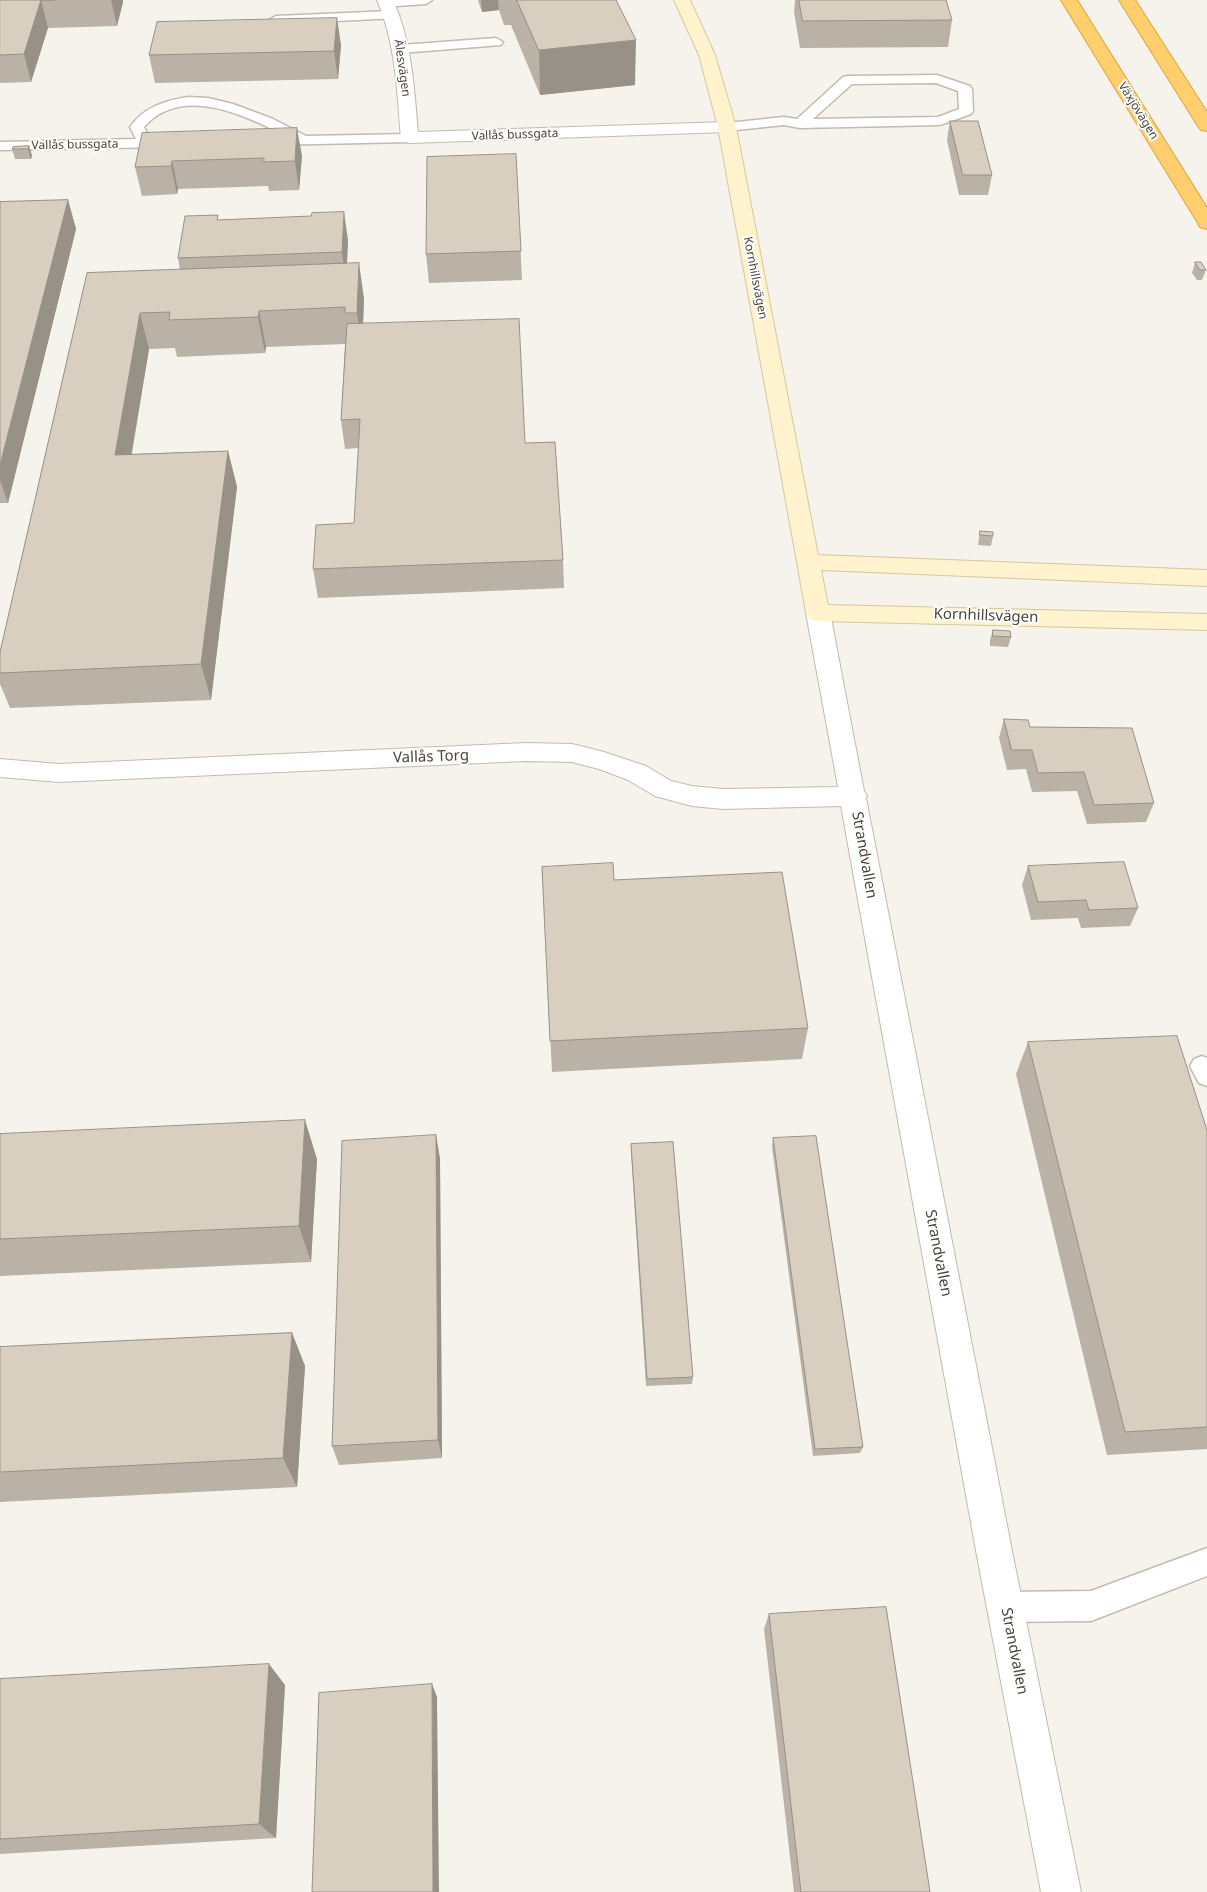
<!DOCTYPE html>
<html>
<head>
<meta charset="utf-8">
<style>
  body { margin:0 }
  canvas { display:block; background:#f6f3ec }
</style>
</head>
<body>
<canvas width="1207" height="1892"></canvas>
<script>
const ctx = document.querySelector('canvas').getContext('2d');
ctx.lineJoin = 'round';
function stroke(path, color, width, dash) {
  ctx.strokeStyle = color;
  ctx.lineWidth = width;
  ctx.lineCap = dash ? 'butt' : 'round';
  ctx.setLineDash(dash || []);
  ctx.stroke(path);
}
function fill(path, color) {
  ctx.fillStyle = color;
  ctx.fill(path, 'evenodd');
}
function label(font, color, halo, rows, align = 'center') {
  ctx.font = font + ' "Noto Sans",sans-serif';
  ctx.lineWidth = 4;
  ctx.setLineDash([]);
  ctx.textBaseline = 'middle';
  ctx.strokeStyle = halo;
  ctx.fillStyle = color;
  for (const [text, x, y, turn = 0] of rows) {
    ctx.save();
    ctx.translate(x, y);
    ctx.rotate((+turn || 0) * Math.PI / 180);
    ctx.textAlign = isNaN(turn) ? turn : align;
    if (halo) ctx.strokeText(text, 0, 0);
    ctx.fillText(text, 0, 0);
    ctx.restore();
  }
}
const lane = new Path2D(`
  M387,0H432L426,4L382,7L381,4L382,1Z
  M392,11L399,15L397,18L276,24L269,20L276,16Z
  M496,38L503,42L501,45L401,53L394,49L401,45Z
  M937,75L970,86L972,89L973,111L971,114L940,125L800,128L784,125L727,131L722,130L720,127L722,124L727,123L784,117L797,119L843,77L848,76ZM936,83L958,91L959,109L938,117L813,119L852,84Z
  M188,97L208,98L233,104L273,119L306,136L410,134L415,135L417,138L415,141L410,142L269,145L264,144L262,141L264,138L286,136C245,115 181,84 144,127C152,145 159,136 174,140L176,143L174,146L169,147L0,150V142L136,139L130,127C144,107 164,101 188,97Z
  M1202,1056L1207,1058V1086L1199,1083L1190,1066L1194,1059Z
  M1207,1548V1576L1091,1621L1005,1622L995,1617L990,1607L995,1597L1005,1592L1091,1591Z`);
const street = new Path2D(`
  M377,0H393C412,42 414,87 418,132L727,122L733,123L736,127L733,131L727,132L410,143L404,142L401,138C397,91 396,44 377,0Z
  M818,605L826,607L830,613L864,791L867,796L866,798L1013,1556L1081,1892H1041L977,1556L841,806L723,809L692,806L655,796L628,780L599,769L572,762L526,761L59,782L0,777V759L59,764L526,743L572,744L604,752L646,766L671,781L692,786L723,789L838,787L806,613L810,607Z`);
const secondary = new Path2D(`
  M674,0H690L715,55L736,127L818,555L1207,570V586L821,570L828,605L1207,614V630L818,621L810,619L806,613L797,562L718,127L699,55Z`);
const highway = new Path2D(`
  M1061,0H1077L1207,208V229L1200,227L1198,223Z
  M1119,0H1135L1207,112V131L1201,130L1198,126Z`);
const wall = new Path2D(`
  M0,0H123V2L117,26L48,28L31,82L0,83Z
  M478,0H616L635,85L540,95L511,25H504L499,10L482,12Z
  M795,0H946L952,20L948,47L800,48L794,12Z
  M341,45L338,79L155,83L149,55Z
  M950,121L992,175L988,195H959L947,140Z
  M142,133L302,156L299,190L269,191L268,186L178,189L177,194L142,196L135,167Z
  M29,146L32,156L31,159H15L12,149Z
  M516,154L522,280L429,283L426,254Z
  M68,200L76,229L8,503H0V202Z
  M219,220L348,240L347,264L364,299L363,324L525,443L563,560L564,588L318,598L313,569L354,523L359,448L345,449L341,420L345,344L266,347L265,353L177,357L175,348L149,349L132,454L228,451L237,487L211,700L10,708L0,684V652L87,273L180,270L178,258Z
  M1195,262L1206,270L1202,280H1197L1192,273Z
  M980,531L993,536L991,546L978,545Z
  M993,630L1011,637L1008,647L990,646V640Z
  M1004,719L1030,727L1154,803L1146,822L1087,824L1077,791L1032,792L1026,769L1007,770L999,738Z
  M1028,866L1138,908L1130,926L1081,928L1078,918L1031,920L1022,885Z
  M542,867L614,880L808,1028L802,1059L552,1072Z
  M1028,1042L1207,1130V1449L1107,1455L1016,1074Z
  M0,1134L317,1159L311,1262L0,1276Z
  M436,1135L440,1159L442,1458L339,1465L332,1446Z
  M773,1138L863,1447L860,1453L813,1456L772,1147Z
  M631,1144L693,1377L692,1384L646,1386L631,1153Z
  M292,1333L305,1366L297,1487L0,1502V1347Z
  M769,1614L930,1892H794L764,1629Z
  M0,1679L285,1685L276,1838L0,1854Z`);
const shadedWall = new Path2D(`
  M41,0L48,28L31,82L24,54Z
  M111,0H123V2L117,26Z
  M481,0H498L499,10L482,12Z
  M337,18L341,45L338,79L334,51Z
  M636,40L635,85L540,95L539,50Z
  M297,128L302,156L299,190L295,161Z
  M29,146L32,156L31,159L28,149Z
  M172,161L178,189L177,194L171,166Z
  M68,200L76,229L8,503L0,480V465Z
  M344,212L348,240L346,281L342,252Z
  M359,263L364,299L362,349L357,313Z
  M259,311L266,347L265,353L258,317Z
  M140,313L149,349L125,491L115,455Z
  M228,451L237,487L211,700L201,664Z
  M305,1120L317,1159L311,1262L299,1226Z
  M436,1135L440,1159L442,1458L438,1440Z
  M292,1333L305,1366L297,1487L283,1458Z
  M269,1664L285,1685L276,1838L259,1824Z
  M432,1684L437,1697L439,1892H433Z`);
const building = new Path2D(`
  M0,0H55H41L24,54L0,55Z
  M517,0H616L636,40L539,50Z
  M799,0H946L952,20L803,21Z
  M337,18L334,51L149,55L157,22Z
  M950,121H978L992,175H963Z
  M297,128L295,161L264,162V158L172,161L171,166L135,167L142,133Z
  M29,146L28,149H12L13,147Z
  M516,154L521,251L426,254L427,157Z
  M68,200L0,465V202Z
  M344,212L342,252L178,258L185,216L218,215L217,220L311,216L312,213Z
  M1195,262H1201L1206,270H1200Z
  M359,263L357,313H345V307L259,311L258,317L169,320L170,312L140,313L115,455L228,451L201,664L0,673V652L87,273Z
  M519,319L525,443L555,442L563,560L313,569L316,525L354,523L360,419L341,420L347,324Z
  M980,531L993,532V536L980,535Z
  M993,630L1010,631L1011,637L993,636Z
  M1004,719L1028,720L1030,727L1132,728L1154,803L1094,805L1084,772L1038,773L1032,750H1012Z
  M1124,862L1138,908L1089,910L1086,900L1038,902L1028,866Z
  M613,863L614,880L782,872L808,1028L550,1041L542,867Z
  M1177,1036L1207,1130V1427L1125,1432L1028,1042Z
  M305,1120L299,1226L0,1239V1134Z
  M436,1135L438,1440L332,1446L342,1141Z
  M816,1136L863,1447L815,1449L773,1138Z
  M673,1142L693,1377L647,1379L631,1144Z
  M292,1333L283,1458L0,1472V1347Z
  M886,1607L930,1892H801L769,1614Z
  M269,1664L259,1824L0,1839V1679Z
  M432,1684L433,1892H312L319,1693Z`);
const farStreetnames = [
  ["Älesvägen",402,68,82],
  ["Växjövägen",1138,111,58],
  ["Vallås bussgata",515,135,-2],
  ["Vallås bussgata",75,145,-1],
  ["Kornhillsvägen",755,278,79]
];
const streetNames = [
  ["Kornhillsvägen",986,616,2],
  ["Vallås Torg",431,757,-2],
  ["Strandvallen",864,855,80],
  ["Strandvallen",938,1253,79],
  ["Strandvallen",1014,1651,79]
];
stroke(lane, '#c2bbae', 3);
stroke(street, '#c2bbae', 2);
stroke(secondary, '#d6c79b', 2);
stroke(highway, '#e0a43c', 2);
fill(lane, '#fff');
fill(street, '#fff');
fill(secondary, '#fff3cd');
fill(highway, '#ffcf6e');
fill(wall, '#bab2a6');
fill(shadedWall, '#979187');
fill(building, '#d8cfc1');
stroke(building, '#979187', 1);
label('12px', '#4b4439', '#fff', farStreetnames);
label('15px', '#4b4439', '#fff', streetNames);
</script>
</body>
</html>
